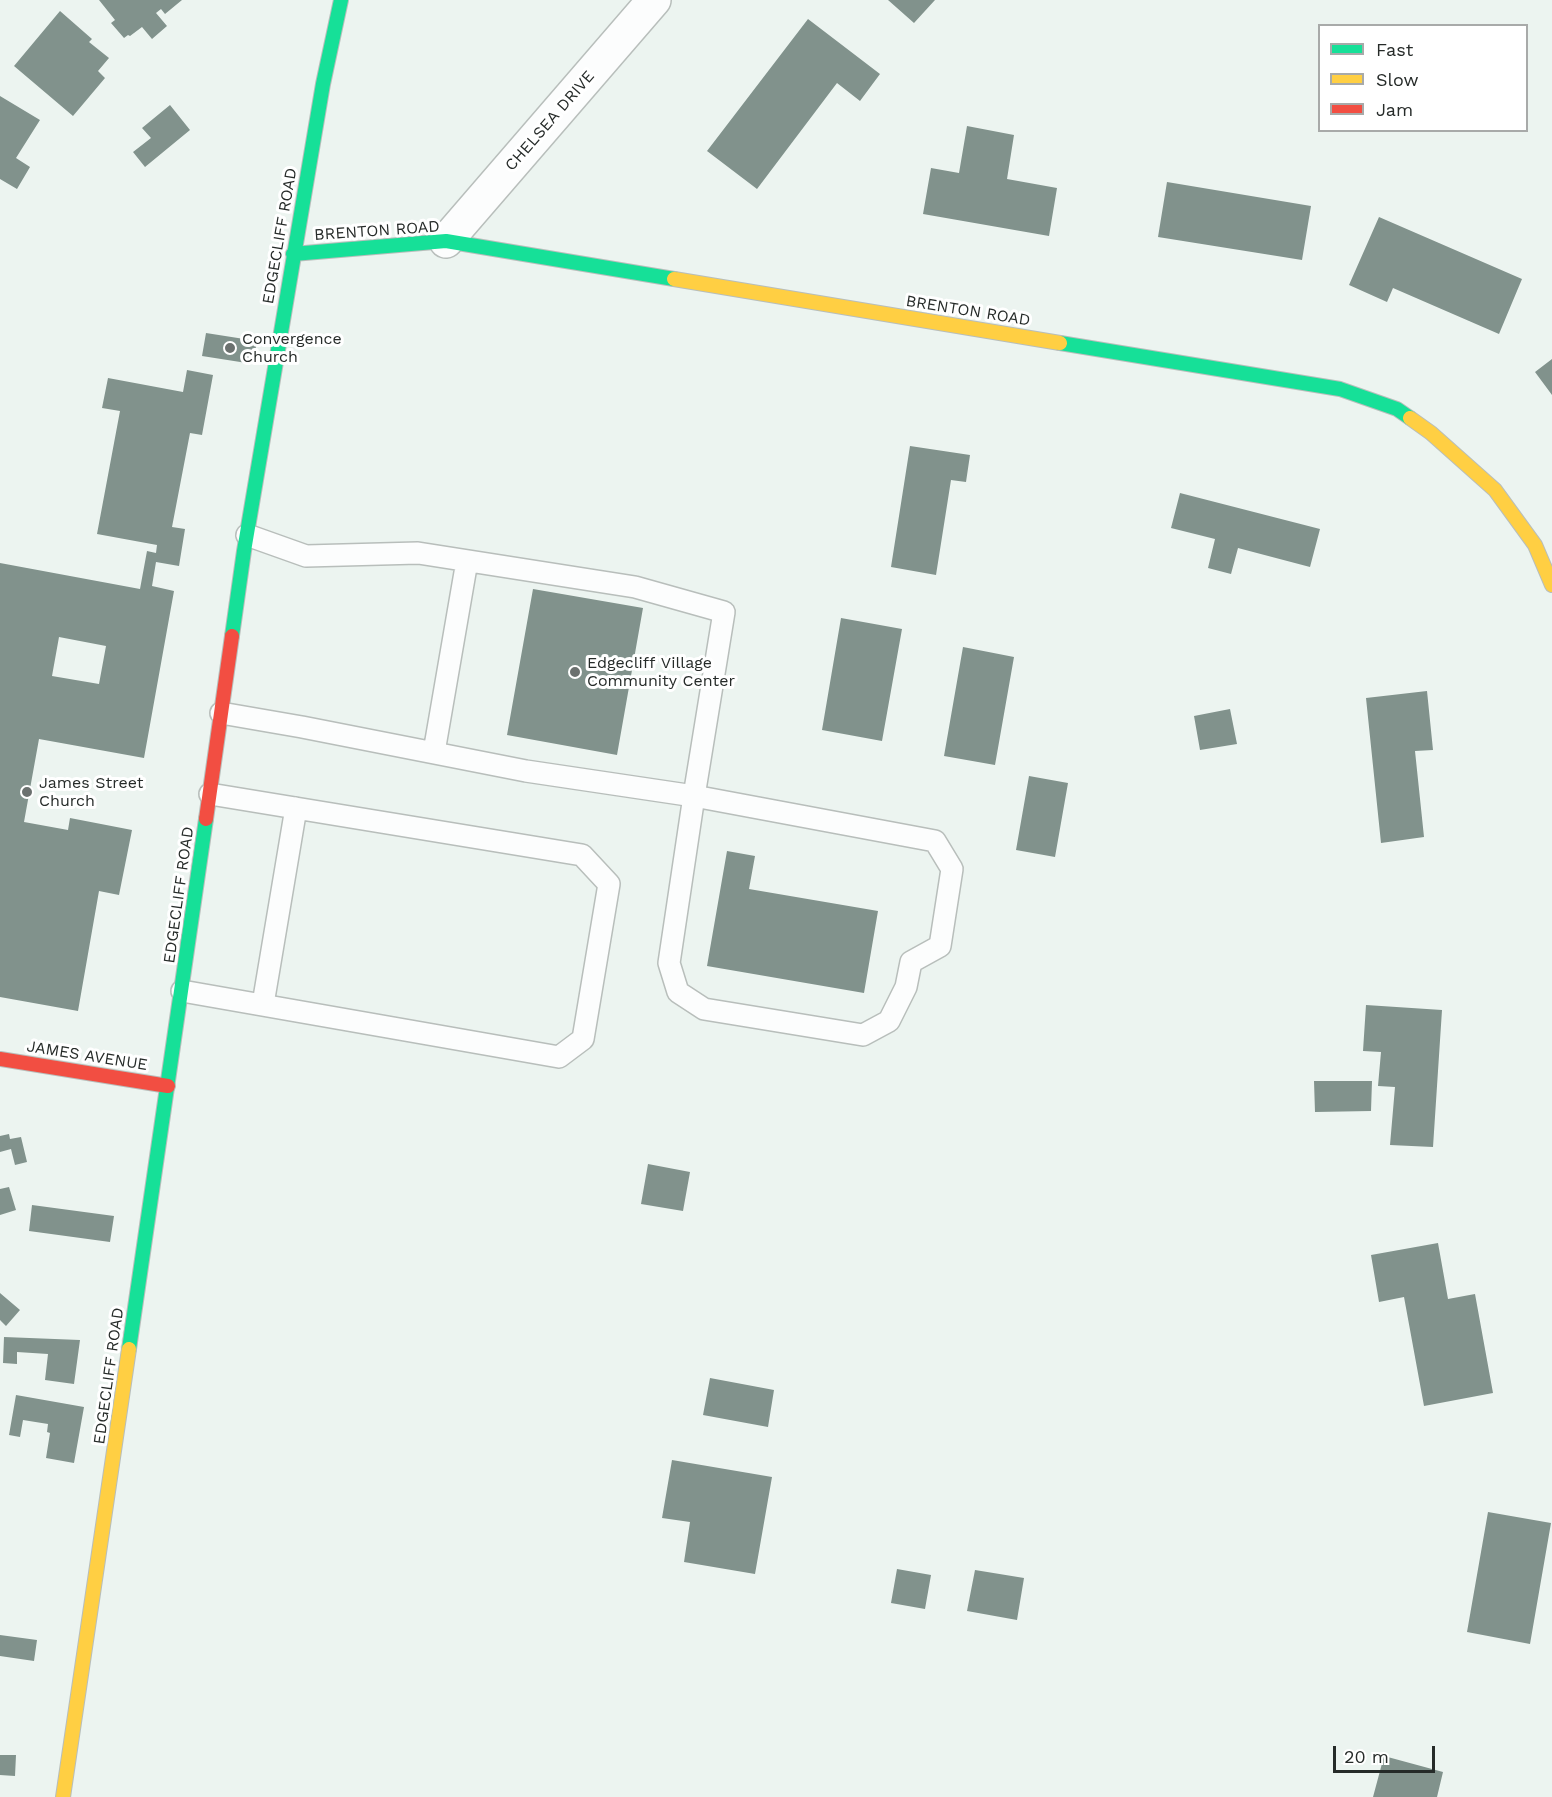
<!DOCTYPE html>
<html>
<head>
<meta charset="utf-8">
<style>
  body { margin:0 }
  #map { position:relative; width:1552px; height:1797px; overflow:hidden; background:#ecf4f0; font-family:"Work Sans",sans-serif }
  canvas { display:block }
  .legend { position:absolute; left:1318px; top:24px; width:210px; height:108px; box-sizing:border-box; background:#fff; border:2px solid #a8aaa9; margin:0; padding:8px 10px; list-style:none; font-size:18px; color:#262b29 }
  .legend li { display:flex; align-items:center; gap:12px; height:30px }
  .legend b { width:30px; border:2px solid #a8aaa9 }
  .scale { position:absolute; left:1333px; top:1746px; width:102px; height:27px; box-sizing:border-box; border:3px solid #262b29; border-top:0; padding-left:8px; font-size:18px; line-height:21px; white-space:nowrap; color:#262b29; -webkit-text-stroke:4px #fff; paint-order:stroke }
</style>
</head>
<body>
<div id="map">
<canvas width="1552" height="1797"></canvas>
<ul class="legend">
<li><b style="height:8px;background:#16e098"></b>Fast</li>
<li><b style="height:8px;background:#ffcf43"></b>Slow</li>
<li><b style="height:8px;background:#f24e42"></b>Jam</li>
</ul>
<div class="scale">20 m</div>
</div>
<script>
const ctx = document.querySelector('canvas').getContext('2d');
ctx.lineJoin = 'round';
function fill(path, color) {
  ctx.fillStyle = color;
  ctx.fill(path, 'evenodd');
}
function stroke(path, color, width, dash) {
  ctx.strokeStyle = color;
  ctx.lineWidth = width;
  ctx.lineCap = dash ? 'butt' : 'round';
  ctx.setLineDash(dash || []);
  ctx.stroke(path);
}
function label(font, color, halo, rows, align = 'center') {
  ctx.font = font + ' "Work Sans",sans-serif';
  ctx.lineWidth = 6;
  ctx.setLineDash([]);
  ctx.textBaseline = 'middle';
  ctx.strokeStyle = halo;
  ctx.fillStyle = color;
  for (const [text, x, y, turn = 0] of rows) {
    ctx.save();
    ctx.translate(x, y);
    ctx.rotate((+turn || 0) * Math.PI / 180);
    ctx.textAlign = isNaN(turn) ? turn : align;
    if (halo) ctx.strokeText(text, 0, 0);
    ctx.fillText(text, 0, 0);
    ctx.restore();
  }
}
const building = new Path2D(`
  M99,0H182L165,14L161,9L156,13L167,26L152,39L142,27L130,36L128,35L124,38L111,23L115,20Z
  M888,0H935L914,23Z
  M60,11L92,39L89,42L109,58L98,71L105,78L73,116L14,66Z
  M808,19L880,74L860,101L837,83L757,189L707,151Z
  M0,96L40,120L16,158L30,167L17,189L0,179Z
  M170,105L190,130L145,167L133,152L151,138L142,128Z
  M967,126L1014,135L1007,179L1057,188L1049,236L923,214L931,168L959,173Z
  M1167,182L1311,206L1302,260L1158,237Z
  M1379,217L1522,279L1499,334L1393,288L1387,302L1349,285Z
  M206,333L257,341L253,364L202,356Z
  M1552,359V395L1535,372Z
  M187,370L213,375L202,435L190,433L172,527L185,529L179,566L156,562L152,586L174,591L144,758L39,739L24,822L68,830L70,818L132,830L119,895L99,891L78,1011L0,997V563L140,589L147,551L156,553L157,545L97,534L120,411L102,408L108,378L183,392ZM59,637L106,646L99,684L52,676Z
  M910,446L970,455L966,482L951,480L936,575L891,567Z
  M1180,493L1320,529L1310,567L1238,548L1231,574L1208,568L1215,539L1171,528Z
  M533,589L643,608L617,755L507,735Z
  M841,618L902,629L882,741L822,730Z
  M963,647L1014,657L995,765L944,756Z
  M1427,691L1433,750L1415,751L1424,837L1381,843L1366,698Z
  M1230,709L1237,744L1200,750L1194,716Z
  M1029,776L1068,783L1055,857L1016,850Z
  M727,851L755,856L749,889L878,911L864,993L707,966Z
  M1366,1005L1442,1010L1433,1147L1390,1145L1395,1087L1378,1086L1381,1052L1363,1051Z
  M1314,1081H1372L1371,1111L1315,1112Z
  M9,1134L10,1139L21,1137L27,1162L15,1165L11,1149L0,1152V1136Z
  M648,1164L690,1172L683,1211L641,1204Z
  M9,1187L16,1210L0,1215V1189Z
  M32,1205L114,1216L110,1242L29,1231Z
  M1438,1243L1448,1299L1475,1294L1493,1393L1424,1406L1404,1297L1379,1302L1371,1255Z
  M0,1293L20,1310L6,1326L0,1320Z
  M4,1337L80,1340L74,1384L45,1380L48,1354L17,1352V1364L3,1363Z
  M710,1378L774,1390L768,1427L703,1415Z
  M16,1395L84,1407L74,1463L46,1458L50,1433L47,1432L48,1424L23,1420L20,1437L9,1435Z
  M672,1460L772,1477L755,1574L684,1562L690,1522L662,1518Z
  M1488,1512L1551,1523L1530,1644L1467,1632Z
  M897,1569L931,1575L925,1609L891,1603Z
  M975,1570L1024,1578L1017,1620L967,1611Z
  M0,1635L37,1640L34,1661L0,1656Z
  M0,1755H16L15,1776L0,1775Z
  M1384,1756L1443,1772L1437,1797H1373Z`);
const lane = new Path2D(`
  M221,713L302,727L526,771L694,796L724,612L635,587L418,553L306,556L247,535
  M434,752L467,561
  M694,796L935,841L952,869L940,946L911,962L906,987L889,1021L863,1035L704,1009L678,992L669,963Z
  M182,991L559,1057L583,1039L609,884L582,855L210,794
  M263,1004L296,808`);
const street = new Path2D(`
  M446,241L654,0`);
const fast = new Path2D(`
  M293,254L446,241L674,279
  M1060,343L1340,389L1397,409L1410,418
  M232,636L244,551L323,84L341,0
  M129,1349L206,819`);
const slow = new Path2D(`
  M674,279L1060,343
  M1410,418L1431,433L1495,490L1535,545L1552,585
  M63,1797L129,1349`);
const jam = new Path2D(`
  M206,819L232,636
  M0,1059L168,1086`);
const markers = [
  [230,348,6,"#6b716f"],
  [575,672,6,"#6b716f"],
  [27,792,6,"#6b716f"]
];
const streetNames = [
  ["CHELSEA DRIVE",550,121,-49],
  ["BRENTON ROAD",377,231,-4],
  ["EDGECLIFF ROAD",280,236,-80],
  ["BRENTON ROAD",968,311,9],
  ["EDGECLIFF ROAD",179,895,-82],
  ["JAMES AVENUE",87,1056,9],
  ["EDGECLIFF ROAD",109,1376,-82]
];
const poiNames = [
  ["Convergence",242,339],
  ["Church",242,357],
  ["Edgecliff Village",587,663],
  ["Community Center",587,681],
  ["James Street",39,783],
  ["Church",39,801]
];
fill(building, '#81928c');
stroke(lane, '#b8bebb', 24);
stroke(street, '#b8bebb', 36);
stroke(fast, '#b8bebb', 16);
stroke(slow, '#b8bebb', 16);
stroke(jam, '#b8bebb', 16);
stroke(lane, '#fcfdfd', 21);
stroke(street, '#fcfdfd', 33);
stroke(fast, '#16e098', 14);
stroke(slow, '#ffcf43', 14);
stroke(jam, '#f24e42', 14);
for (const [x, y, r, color] of markers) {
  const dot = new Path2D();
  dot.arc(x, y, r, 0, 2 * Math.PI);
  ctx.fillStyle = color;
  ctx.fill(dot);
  stroke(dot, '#fff', 2);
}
label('16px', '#262b29', '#fff', streetNames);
label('16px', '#262b29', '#fff', poiNames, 'left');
</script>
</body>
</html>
